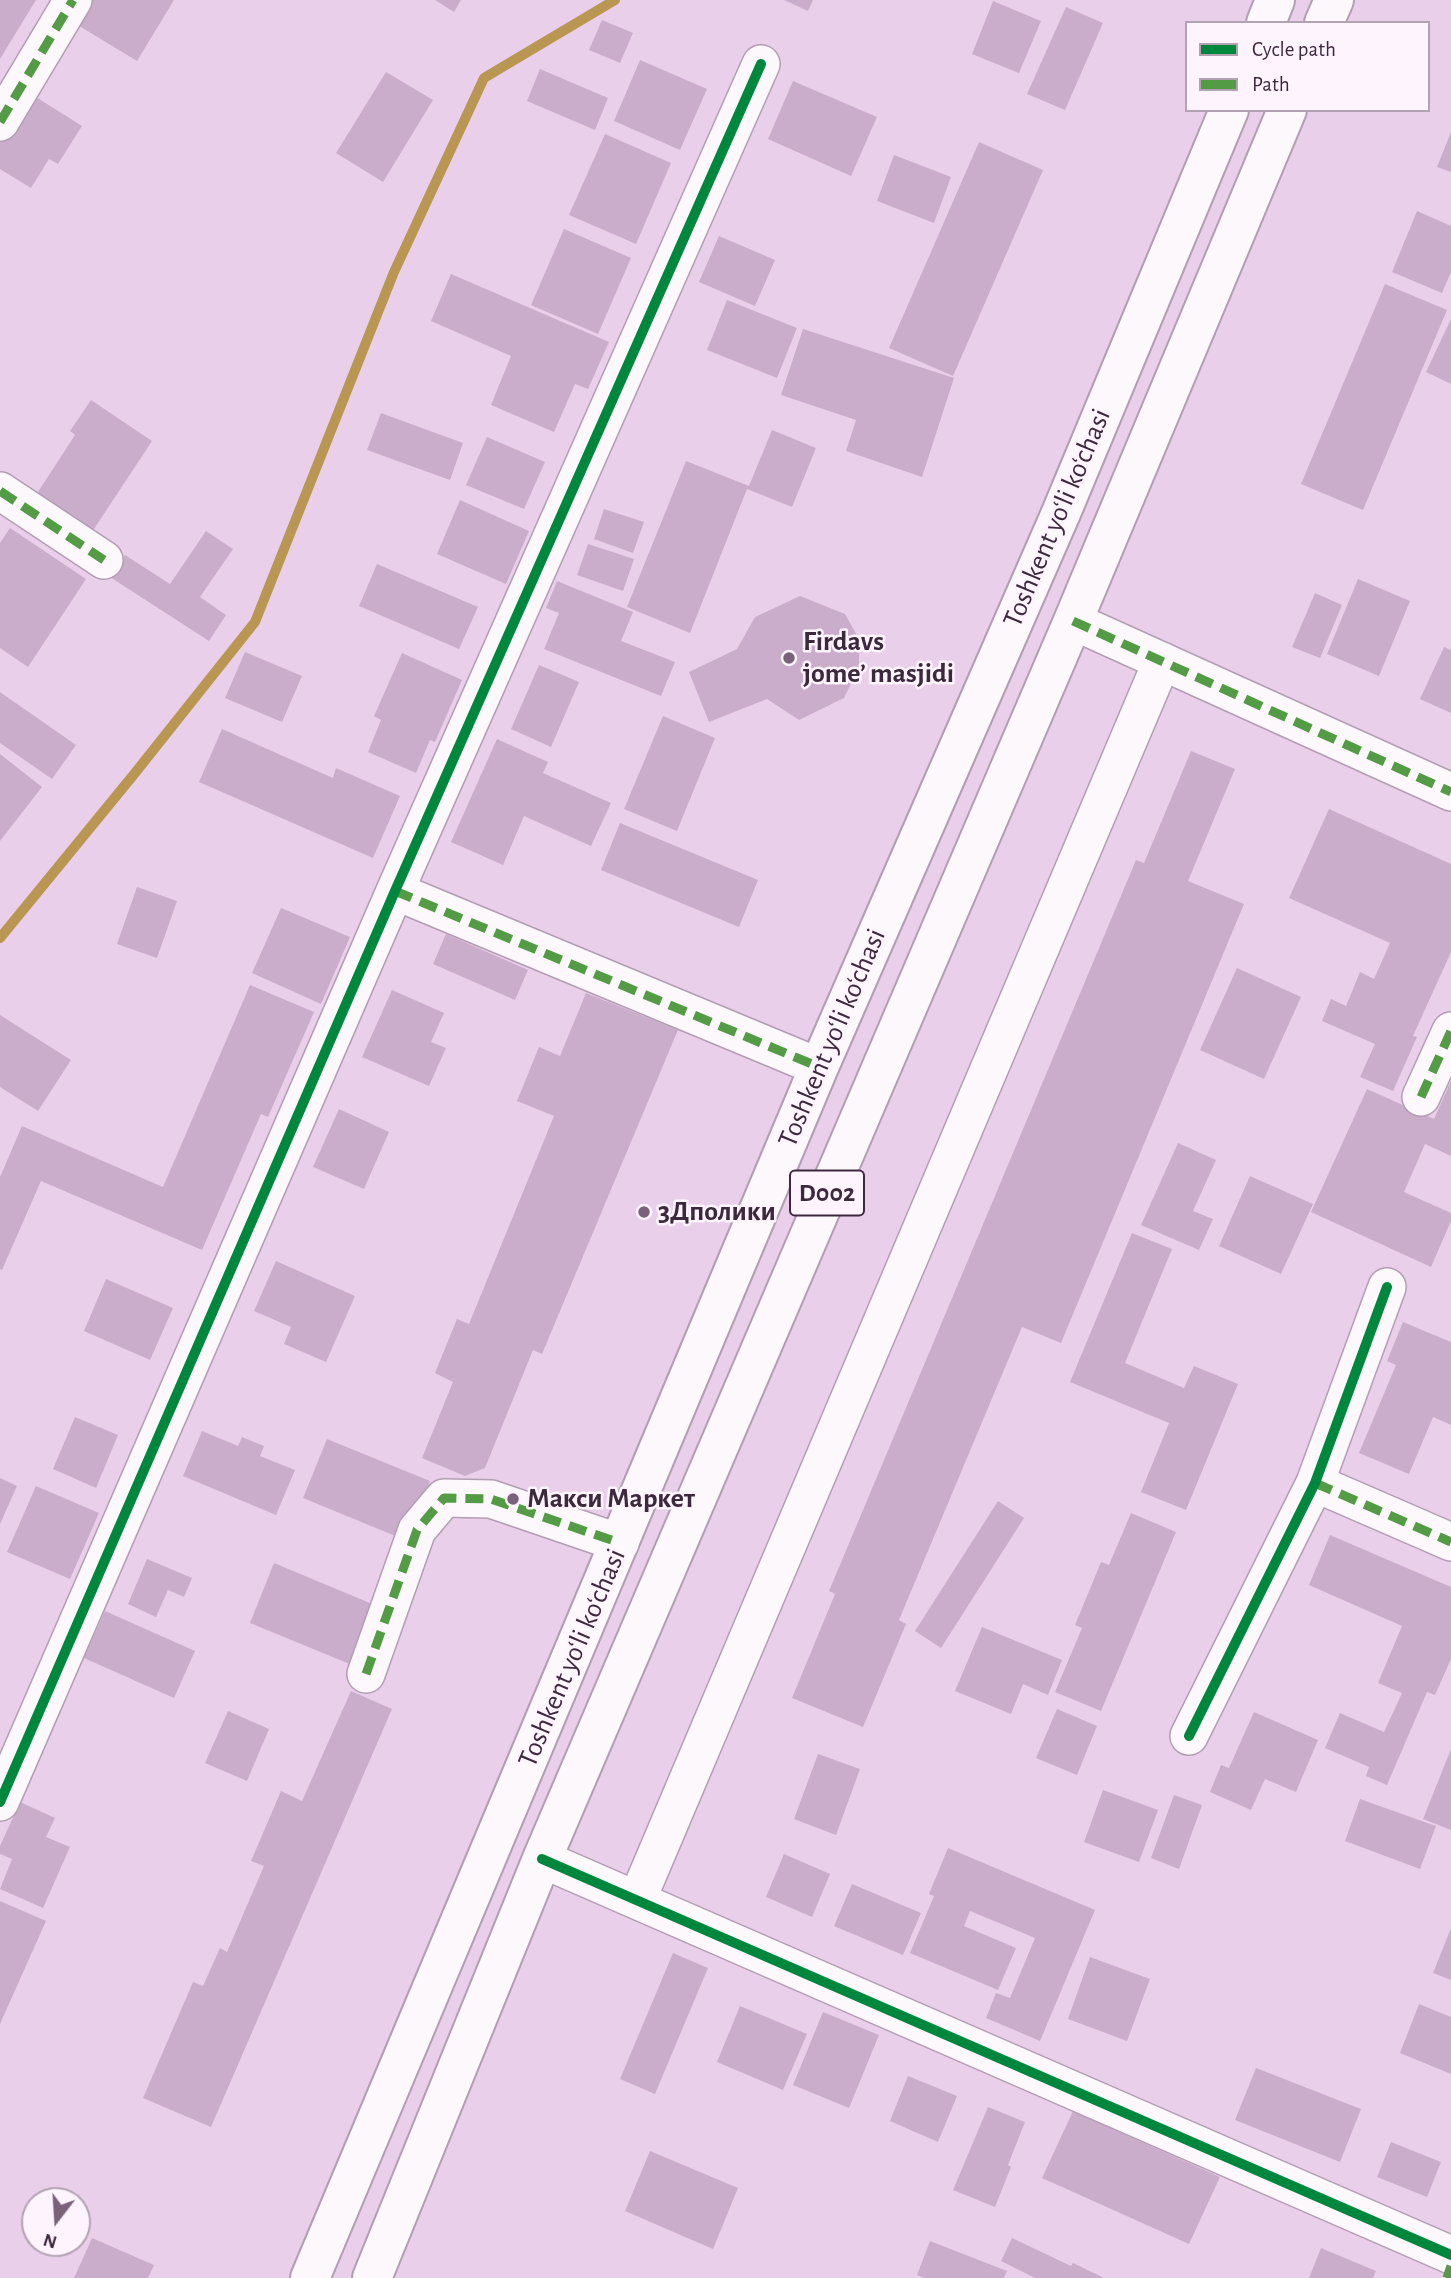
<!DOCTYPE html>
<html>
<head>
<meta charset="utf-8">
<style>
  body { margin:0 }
  #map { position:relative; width:1451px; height:2278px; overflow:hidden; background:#eacfea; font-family:"Alegreya Sans",sans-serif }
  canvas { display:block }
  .legend { position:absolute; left:1185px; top:21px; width:245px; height:91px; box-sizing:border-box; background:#fef4fe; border:2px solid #b1a3b1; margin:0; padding:9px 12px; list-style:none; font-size:21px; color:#3d293d }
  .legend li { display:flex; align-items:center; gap:14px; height:35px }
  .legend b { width:35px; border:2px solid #b1a3b1 }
  .north { position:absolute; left:21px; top:2187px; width:70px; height:70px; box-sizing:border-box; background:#fef4fe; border:2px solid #b1a3b1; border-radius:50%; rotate:197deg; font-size:19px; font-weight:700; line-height:28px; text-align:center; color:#3d293d }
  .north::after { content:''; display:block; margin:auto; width:24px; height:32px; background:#7a637a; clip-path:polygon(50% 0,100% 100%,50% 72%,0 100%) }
</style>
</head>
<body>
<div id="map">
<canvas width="1451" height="2278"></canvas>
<ul class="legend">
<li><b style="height:9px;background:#00873e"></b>Cycle path</li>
<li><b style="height:9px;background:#539c45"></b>Path</li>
</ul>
<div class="north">N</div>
</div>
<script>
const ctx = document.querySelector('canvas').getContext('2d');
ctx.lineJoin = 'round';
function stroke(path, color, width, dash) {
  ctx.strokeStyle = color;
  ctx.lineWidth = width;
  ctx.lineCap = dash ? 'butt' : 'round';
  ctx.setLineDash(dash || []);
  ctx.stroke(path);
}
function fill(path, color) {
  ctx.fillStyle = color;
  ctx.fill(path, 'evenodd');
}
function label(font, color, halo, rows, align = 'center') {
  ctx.font = font + ' "Alegreya Sans",sans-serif';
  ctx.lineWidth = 5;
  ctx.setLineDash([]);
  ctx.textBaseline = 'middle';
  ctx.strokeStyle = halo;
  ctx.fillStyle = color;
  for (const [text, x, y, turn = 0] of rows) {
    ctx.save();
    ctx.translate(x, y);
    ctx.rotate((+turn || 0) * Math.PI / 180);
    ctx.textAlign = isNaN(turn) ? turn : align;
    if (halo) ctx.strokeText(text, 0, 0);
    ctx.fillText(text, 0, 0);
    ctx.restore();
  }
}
const stream = new Path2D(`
  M0,938L135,773L255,622L394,272L484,78L615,0`);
const building = new Path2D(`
  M0,0H36L0,59Z
  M90,0H174L137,61L76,24Z
  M435,0H461L454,12Z
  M784,0H813L808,11Z
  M993,1L1041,21L1019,73L972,54Z
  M1066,7L1103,23L1065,110L1027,94Z
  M602,20L633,33L620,63L589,50Z
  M640,60L707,89L680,150L614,121Z
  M540,69L608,98L595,130L527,101Z
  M386,72L433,100L383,182L336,153Z
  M793,81L877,117L851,176L768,139Z
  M28,92L82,126L58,164L49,159L31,188L0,169V138Z
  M1451,132V172L1437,167Z
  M605,134L671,163L636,244L569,215Z
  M979,142L1043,170L953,376L889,348Z
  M894,155L951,177L934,223L877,201Z
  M1417,211L1451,226V272L1442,293L1392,272Z
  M564,229L631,258L598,334L531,305Z
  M719,236L775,260L755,306L699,282Z
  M451,274L609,342L588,389L575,384L554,432L491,405L511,356L431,321Z
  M1385,284L1447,310L1363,510L1301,484Z
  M727,300L797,328L777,378L707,350Z
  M1451,319V384L1426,372Z
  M803,329L954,378L922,477L846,451L856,420L781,395Z
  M91,400L152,441L92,532L36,495L75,435L70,431Z
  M381,413L463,443L450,480L367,450Z
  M772,430L816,448L792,507L747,489L690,633L627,607L686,461L749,486Z
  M487,437L545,462L524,509L466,485Z
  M460,500L529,531L506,584L437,554Z
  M604,509L644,522L633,553L594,539Z
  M10,528L86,579L28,667L0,648V543Z
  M206,531L233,549L200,597L226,615L209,641L110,577L125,555L170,584Z
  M588,544L634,559L623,591L577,575Z
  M377,564L478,607L459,649L359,606Z
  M1358,579L1410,601L1379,676L1327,654Z
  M557,581L633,612L621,641L675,662L661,696L544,649L559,613L546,608Z
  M1315,593L1342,605L1320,658L1292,647Z
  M800,596L845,614L859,639V667L844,698L799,720L767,699L709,722L689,672L737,649L755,617Z
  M1444,647L1451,650V713L1420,699Z
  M245,652L302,676L282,722L225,698Z
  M402,653L462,680L435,742L430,740L416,773L368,752L381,720L374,716Z
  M539,665L579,682L551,747L511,729Z
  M0,692L76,745L52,779L0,743Z
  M663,716L715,738L677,831L624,809Z
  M222,729L333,778L336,768L400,796L373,858L199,782Z
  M497,739L548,762L543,773L611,803L591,846L524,816L503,865L451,842Z
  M1191,751L1235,769L1188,881L1244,904L1061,1343L1022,1327L899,1620L906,1624L863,1727L792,1698L835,1594L829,1591L1136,860L1144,863Z
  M0,754L42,787L0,841Z
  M1329,809L1451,864V952L1413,1036L1417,1037L1393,1091L1360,1077L1375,1044L1322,1021L1331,999L1346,1006L1360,972L1374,979L1390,943L1289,898Z
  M620,823L758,880L739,927L601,870Z
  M137,887L177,901L157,958L117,944Z
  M281,908L350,937L321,1004L252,973Z
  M446,934L528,970L515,1000L433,964Z
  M1237,968L1301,997L1264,1079L1200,1050Z
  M250,985L314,1012L268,1117L261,1114L202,1250L41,1181L2,1270L0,1269V1177L22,1126L163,1187Z
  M392,990L444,1013L431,1042L446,1048L429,1086L362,1057Z
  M586,993L678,1030L542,1354L533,1350L485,1468L465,1476L422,1458L453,1382L435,1373L457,1319L469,1324L554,1116L517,1101L539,1047L560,1056Z
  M0,1015L71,1060L38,1111L0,1087Z
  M1451,1081V1156L1425,1144L1404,1192L1451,1213V1221L1431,1267L1311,1212L1367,1089L1434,1119Z
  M339,1109L389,1132L364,1189L313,1167Z
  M1178,1143L1216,1160L1193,1211L1213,1219L1199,1250L1141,1225Z
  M1250,1176L1313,1204L1281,1274L1219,1246Z
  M1132,1233L1172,1249L1125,1363L1184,1388L1194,1366L1238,1384L1186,1510L1141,1492L1169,1423L1070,1382Z
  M276,1261L355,1296L326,1362L284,1344L291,1327L254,1311Z
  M106,1279L173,1308L150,1360L84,1331Z
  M1403,1322L1451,1342V1425L1433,1417L1409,1474L1359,1453L1396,1365L1387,1361Z
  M75,1417L118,1435L96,1488L53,1469Z
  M202,1431L238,1446L242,1437L264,1446L260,1456L295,1470L276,1515L183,1476Z
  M327,1439L430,1481L405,1540L303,1498Z
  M0,1478L17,1486L0,1524Z
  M36,1486L99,1513L70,1579L7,1552Z
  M998,1501L1024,1518L941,1648L915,1631Z
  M1131,1513L1176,1532L1101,1711L1055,1692L1082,1628L1075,1625L1101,1562L1109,1565Z
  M1330,1535L1451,1587V1659L1435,1695L1427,1692L1387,1785L1366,1776L1369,1767L1325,1748L1340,1713L1384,1732L1402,1693L1378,1683L1402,1626L1309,1585Z
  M147,1559L192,1578L184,1597L168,1590L156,1617L128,1604Z
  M274,1563L377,1606L352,1665L250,1623Z
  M105,1611L195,1651L174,1698L84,1658Z
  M982,1627L1062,1660L1048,1695L1023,1684L1011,1714L955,1691Z
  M351,1691L392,1709L211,2127L143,2098L193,1982L203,1986L220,1948L227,1952L264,1866L251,1861L281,1791L302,1801Z
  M1057,1709L1097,1726L1077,1775L1036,1758Z
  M228,1711L269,1729L247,1781L205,1763Z
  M1254,1712L1318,1740L1296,1792L1265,1779L1251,1810L1210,1792L1221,1765L1229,1768Z
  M1451,1749V1830L1423,1819Z
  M818,1754L860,1769L836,1835L794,1819Z
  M1103,1790L1158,1810L1139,1862L1084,1842Z
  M1174,1795L1202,1805L1179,1869L1151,1858Z
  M1360,1799L1436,1826L1420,1869L1345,1841Z
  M20,1802L55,1818L46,1837L70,1847L43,1908L0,1889L12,1859L0,1854V1846Z
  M948,1848L1095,1910L1040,2041L986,2018L996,1993L1010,1998L1035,1938L970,1911L964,1926L1016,1948L998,1990L910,1953L934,1896L929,1894Z
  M784,1854L830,1874L812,1917L766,1897Z
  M852,1884L921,1913L903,1955L834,1926Z
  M0,1901L46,1921L0,2024Z
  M1451,1928V1980L1433,1973Z
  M673,1953L708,1968L655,2094L620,2079Z
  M1090,1957L1150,1979L1127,2041L1068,2019Z
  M1419,2004L1451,2017V2074L1400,2053Z
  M740,2006L807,2034L783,2090L717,2062Z
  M823,2012L879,2035L849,2108L793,2085Z
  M1256,2068L1361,2109L1340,2162L1235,2120Z
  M908,2076L957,2096L938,2142L890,2121Z
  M988,2107L1025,2122L1008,2165L1011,2167L995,2207L953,2190Z
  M1073,2111L1220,2177L1189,2244L1042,2178Z
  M1391,2142L1441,2162L1427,2197L1377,2177Z
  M650,2151L738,2188L713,2249L625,2211Z
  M92,2238L154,2265L148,2278H74Z
  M1012,2238L1071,2266L1073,2263L1104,2278H1035L1001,2261Z
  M930,2241L1007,2271L1004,2278H924L917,2275Z
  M1321,2248L1376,2271L1373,2278H1309Z`);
const minor = new Path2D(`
  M0,122L73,0
  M0,491L104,560
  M1073,621L1451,792
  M395,891L819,1067
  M1421,1097L1451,1031
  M1315,1483L1451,1542
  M366,1674L417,1530L444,1498L491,1499L620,1543
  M1189,1736L1315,1483L1387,1287
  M0,1802L395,891L761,64
  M542,1859L1451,2255
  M637,1900L1162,661`);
const highway = new Path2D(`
  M1266,23L1275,0
  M1324,23L1334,0
  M310,2278L819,1067L1061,513L1229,110
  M372,2278L542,1859L1073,621L1287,110`);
const quiet = new Path2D(`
  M0,122L73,0
  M0,491L104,560
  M1073,621L1451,792
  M395,891L819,1067
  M1421,1097L1451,1031
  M1315,1483L1451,1542
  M366,1674L417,1530L444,1498L491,1499L620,1543
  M1447,2278L1451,2266`);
const cycleway = new Path2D(`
  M1189,1736L1315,1483L1387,1287
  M0,1802L395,891L761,64
  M542,1859L1451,2255`);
const markers = [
  [789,658,7,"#7a637a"],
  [644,1212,7,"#7a637a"],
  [513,1499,7,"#7a637a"]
];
const shields = [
  [827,1193,74]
];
const shieldNames = [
  ["D002",827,1193]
];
const streetNames = [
  ["Toshkent yo‘li ko‘chasi",1057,518,-67],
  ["Toshkent yo‘li ko‘chasi",832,1038,-67],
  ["Toshkent yo‘li ko‘chasi",572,1658,-67]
];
const poiNames = [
  ["Firdavs",803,642],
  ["jome’ masjidi",803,674],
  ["3Дполики",658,1212],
  ["Макси Маркет",527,1499]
];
stroke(stream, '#b99651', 10);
fill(building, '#caadca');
stroke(minor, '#b29eb3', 40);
stroke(highway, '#b29eb3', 42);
stroke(minor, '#fcf8fc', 37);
stroke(highway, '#fcf8fc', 38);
stroke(quiet, '#539c45', 9, [18, 9]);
stroke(cycleway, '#00873e', 10);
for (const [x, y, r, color] of markers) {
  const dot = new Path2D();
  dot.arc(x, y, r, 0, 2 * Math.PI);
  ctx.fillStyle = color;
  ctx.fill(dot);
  stroke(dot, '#fef4fe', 2.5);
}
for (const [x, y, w] of shields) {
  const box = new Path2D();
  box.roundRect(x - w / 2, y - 22.5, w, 45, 5);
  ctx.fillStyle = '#fef4fe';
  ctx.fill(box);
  stroke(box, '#3d293d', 2);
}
label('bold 26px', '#3d293d', null, shieldNames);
label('28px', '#3d293d', '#fef4fe', streetNames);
label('bold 28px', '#3d293d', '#fef4fe', poiNames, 'left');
</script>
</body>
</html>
